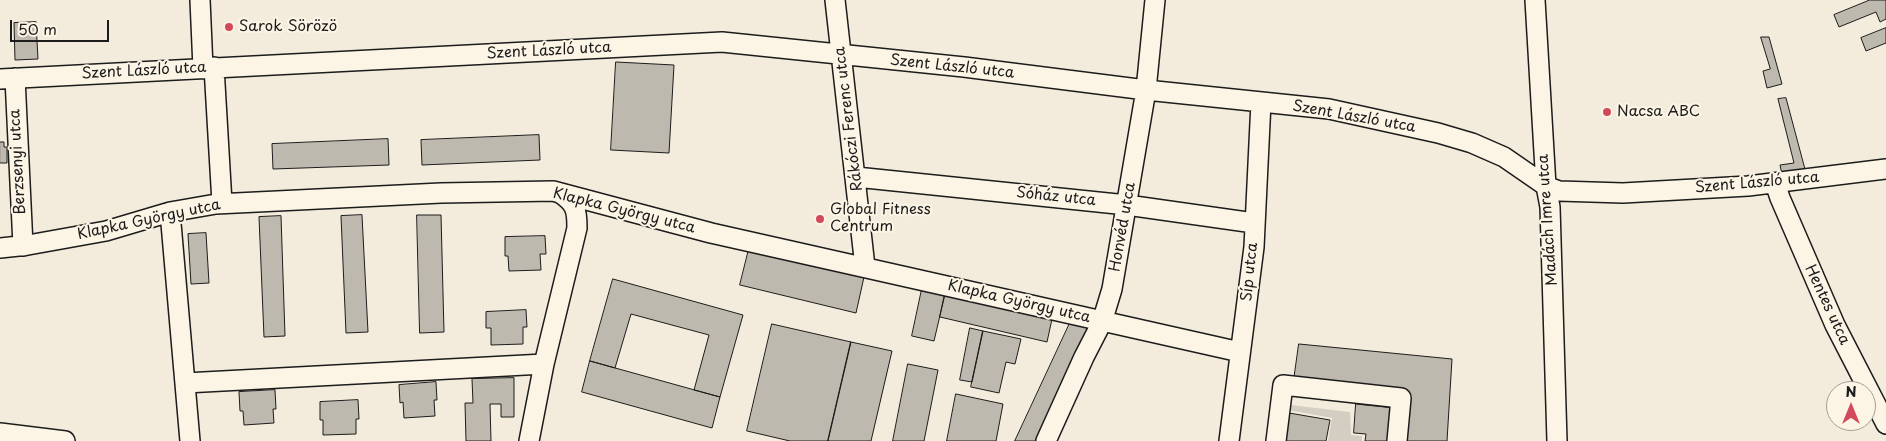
<!DOCTYPE html>
<html>
<head>
<meta charset="utf-8">
<style>
  body { margin:0 }
  #map { position:relative; width:1886px; height:441px; overflow:hidden; background:#f3ecdd; font-family:"Playpen Sans",sans-serif }
  canvas { display:block }
  .north { position:absolute; left:1826px; top:381px; width:50px; height:50px; box-sizing:border-box; background:#fcf5e5; border:1px solid #a29e95; border-radius:50%; rotate:0deg; font-size:14px; font-weight:700; line-height:20px; text-align:center; color:#1c1c1c }
  .north::after { content:''; display:block; margin:auto; width:18px; height:22px; background:#d1495b; clip-path:polygon(50% 0,100% 100%,50% 72%,0 100%) }
  .scale { position:absolute; left:10px; top:20px; width:99px; height:22px; box-sizing:border-box; border:2px solid #1c1c1c; border-top:0; padding-left:6px; font-size:15px; line-height:18px; white-space:nowrap; color:#1c1c1c; -webkit-text-stroke:4px #fcf5e5; paint-order:stroke }
</style>
</head>
<body>
<div id="map">
<canvas width="1886" height="441"></canvas>
<div class="north">N</div>
<div class="scale">50 m</div>
</div>
<script>
const ctx = document.querySelector('canvas').getContext('2d');
ctx.lineJoin = 'round';
function fill(path, color) {
  ctx.fillStyle = color;
  ctx.fill(path, 'evenodd');
}
function stroke(path, color, width, dash) {
  ctx.strokeStyle = color;
  ctx.lineWidth = width;
  ctx.lineCap = dash ? 'butt' : 'round';
  ctx.setLineDash(dash || []);
  ctx.stroke(path);
}
function label(font, color, halo, rows, align = 'center') {
  ctx.font = font + ' "Playpen Sans",sans-serif';
  ctx.lineWidth = 4;
  ctx.setLineDash([]);
  ctx.textBaseline = 'middle';
  ctx.strokeStyle = halo;
  ctx.fillStyle = color;
  for (const [text, x, y, turn = 0] of rows) {
    ctx.save();
    ctx.translate(x, y);
    ctx.rotate((+turn || 0) * Math.PI / 180);
    ctx.textAlign = isNaN(turn) ? turn : align;
    if (halo) ctx.strokeText(text, 0, 0);
    ctx.fillText(text, 0, 0);
    ctx.restore();
  }
}
const green = new Path2D(`
  M1290,405L1350,412L1351,435L1362,436V441H1328L1332,418L1288,410Z`);
const building = new Path2D(`
  M1870,0H1886V19L1880,22L1876,12L1839,27L1834,15Z
  M36,22L38,59L15,60L14,23Z
  M1886,28V43L1866,51L1861,38Z
  M1761,37H1769L1782,84L1767,88L1763,71L1770,69Z
  M616,62L674,65L669,153L611,150Z
  M1786,98L1806,173L1782,175L1780,165L1794,163L1778,99Z
  M539,135L540,160L422,165L421,140Z
  M388,139L389,165L273,169L272,144Z
  M0,142H4V147H7V163H0Z
  M362,215L368,332L346,333L341,216Z
  M417,215H441L444,332L420,333Z
  M281,216L285,336L264,337L259,217Z
  M206,233L209,283L191,284L188,234Z
  M545,236L546,254H540L541,270L509,271L508,256H505V237Z
  M749,249L864,277L856,313L740,285Z
  M613,279L743,315L720,397L694,390L709,335L631,314L615,368L590,361Z
  M922,289L945,294L934,341L912,336Z
  M945,294L1052,319L1047,342L940,317Z
  M526,310L527,327H523V344L491,345V328H486V312Z
  M1070,323L1093,329L1041,441H1015Z
  M772,324L851,342L828,441H790L747,431Z
  M970,328L983,331L972,382L960,380Z
  M983,331L1021,339L1015,364L1006,362L999,393L971,387Z
  M851,342L892,351L871,441H828Z
  M1299,344L1452,359L1447,441H1405L1410,396L1294,380Z
  M590,361L720,397L712,428L582,392Z
  M908,364L938,370L924,441H893Z
  M514,378V417H501V404H490L491,441H466L465,403H473L472,379Z
  M436,382L437,400H434L435,416L404,418L403,402L400,403L399,385Z
  M275,390L276,409H273L274,423L244,425L243,411H240L239,392Z
  M956,394L1003,404L996,441H947Z
  M358,400L359,419H356V434L323,435V420H320V402Z
  M1356,404L1395,408L1390,441H1365L1366,434L1354,433Z
  M1289,413L1330,420L1326,441H1286Z`);
const minor = new Path2D(`
  M200,0L203,68
  M835,0L865,267
  M1535,0L1546,186L1550,207L1557,441
  M214,67L222,203
  M15,78L23,246
  M0,79L722,42L964,67L1146,90L1329,109L1438,133L1472,143L1504,157L1546,186L1559,191L1623,193L1748,186L1886,169
  M856,177L1127,205L1254,223
  M1775,183L1780,198L1835,325L1886,424
  M170,212L190,441
  M0,248L28,245L106,231L170,212L216,204L441,193L553,191L711,233L1240,352
  M185,383L544,364
  M0,433L65,441
  M529,441L544,364L577,228C577,210 576,204 560,193
  M1046,441L1084,357L1102,322L1112,289L1146,90L1155,0
  M1229,441L1254,247L1261,102
  M1276,441L1283,385L1401,398L1397,441`);
const markers = [
  [229,27,5,"#d1495b"],
  [1607,112,5,"#d1495b"],
  [820,219,5,"#d1495b"]
];
const poiNames = [
  ["Sarok Sörözö",239,27],
  ["Nacsa ABC",1617,112],
  ["Global Fitness",830,210],
  ["Centrum",830,227]
];
const streetNames = [
  ["Szent László utca",549,51,-3],
  ["Szent László utca",952,67,6],
  ["Szent László utca",144,71,-3],
  ["Szent László utca",1354,117,10],
  ["Rákóczi Ferenc utca",849,119,-97],
  ["Berzsenyi utca",18,162,-93],
  ["Szent László utca",1757,183,-5],
  ["Sóház utca",1056,197,6],
  ["Klapka György utca",624,211,14],
  ["Klapka György utca",149,220,-12],
  ["Madách Imre utca",1548,220,-94],
  ["Honvéd utca",1123,227,-80],
  ["Síp utca",1250,272,-84],
  ["Klapka György utca",1019,302,13],
  ["Hentes utca",1827,305,65]
];
fill(green, '#d3cec1');
fill(building, '#beb9ae');
stroke(building, '#1c1c1c', 1);
stroke(minor, '#1c1c1c', 22);
stroke(minor, '#fcf5e5', 19);
for (const [x, y, r, color] of markers) {
  const dot = new Path2D();
  dot.arc(x, y, r, 0, 2 * Math.PI);
  ctx.fillStyle = color;
  ctx.fill(dot);
  stroke(dot, '#fcf5e5', 2);
}
label('15px', '#1c1c1c', '#fcf5e5', poiNames, 'left');
label('15px', '#1c1c1c', '#fcf5e5', streetNames);
</script>
</body>
</html>
